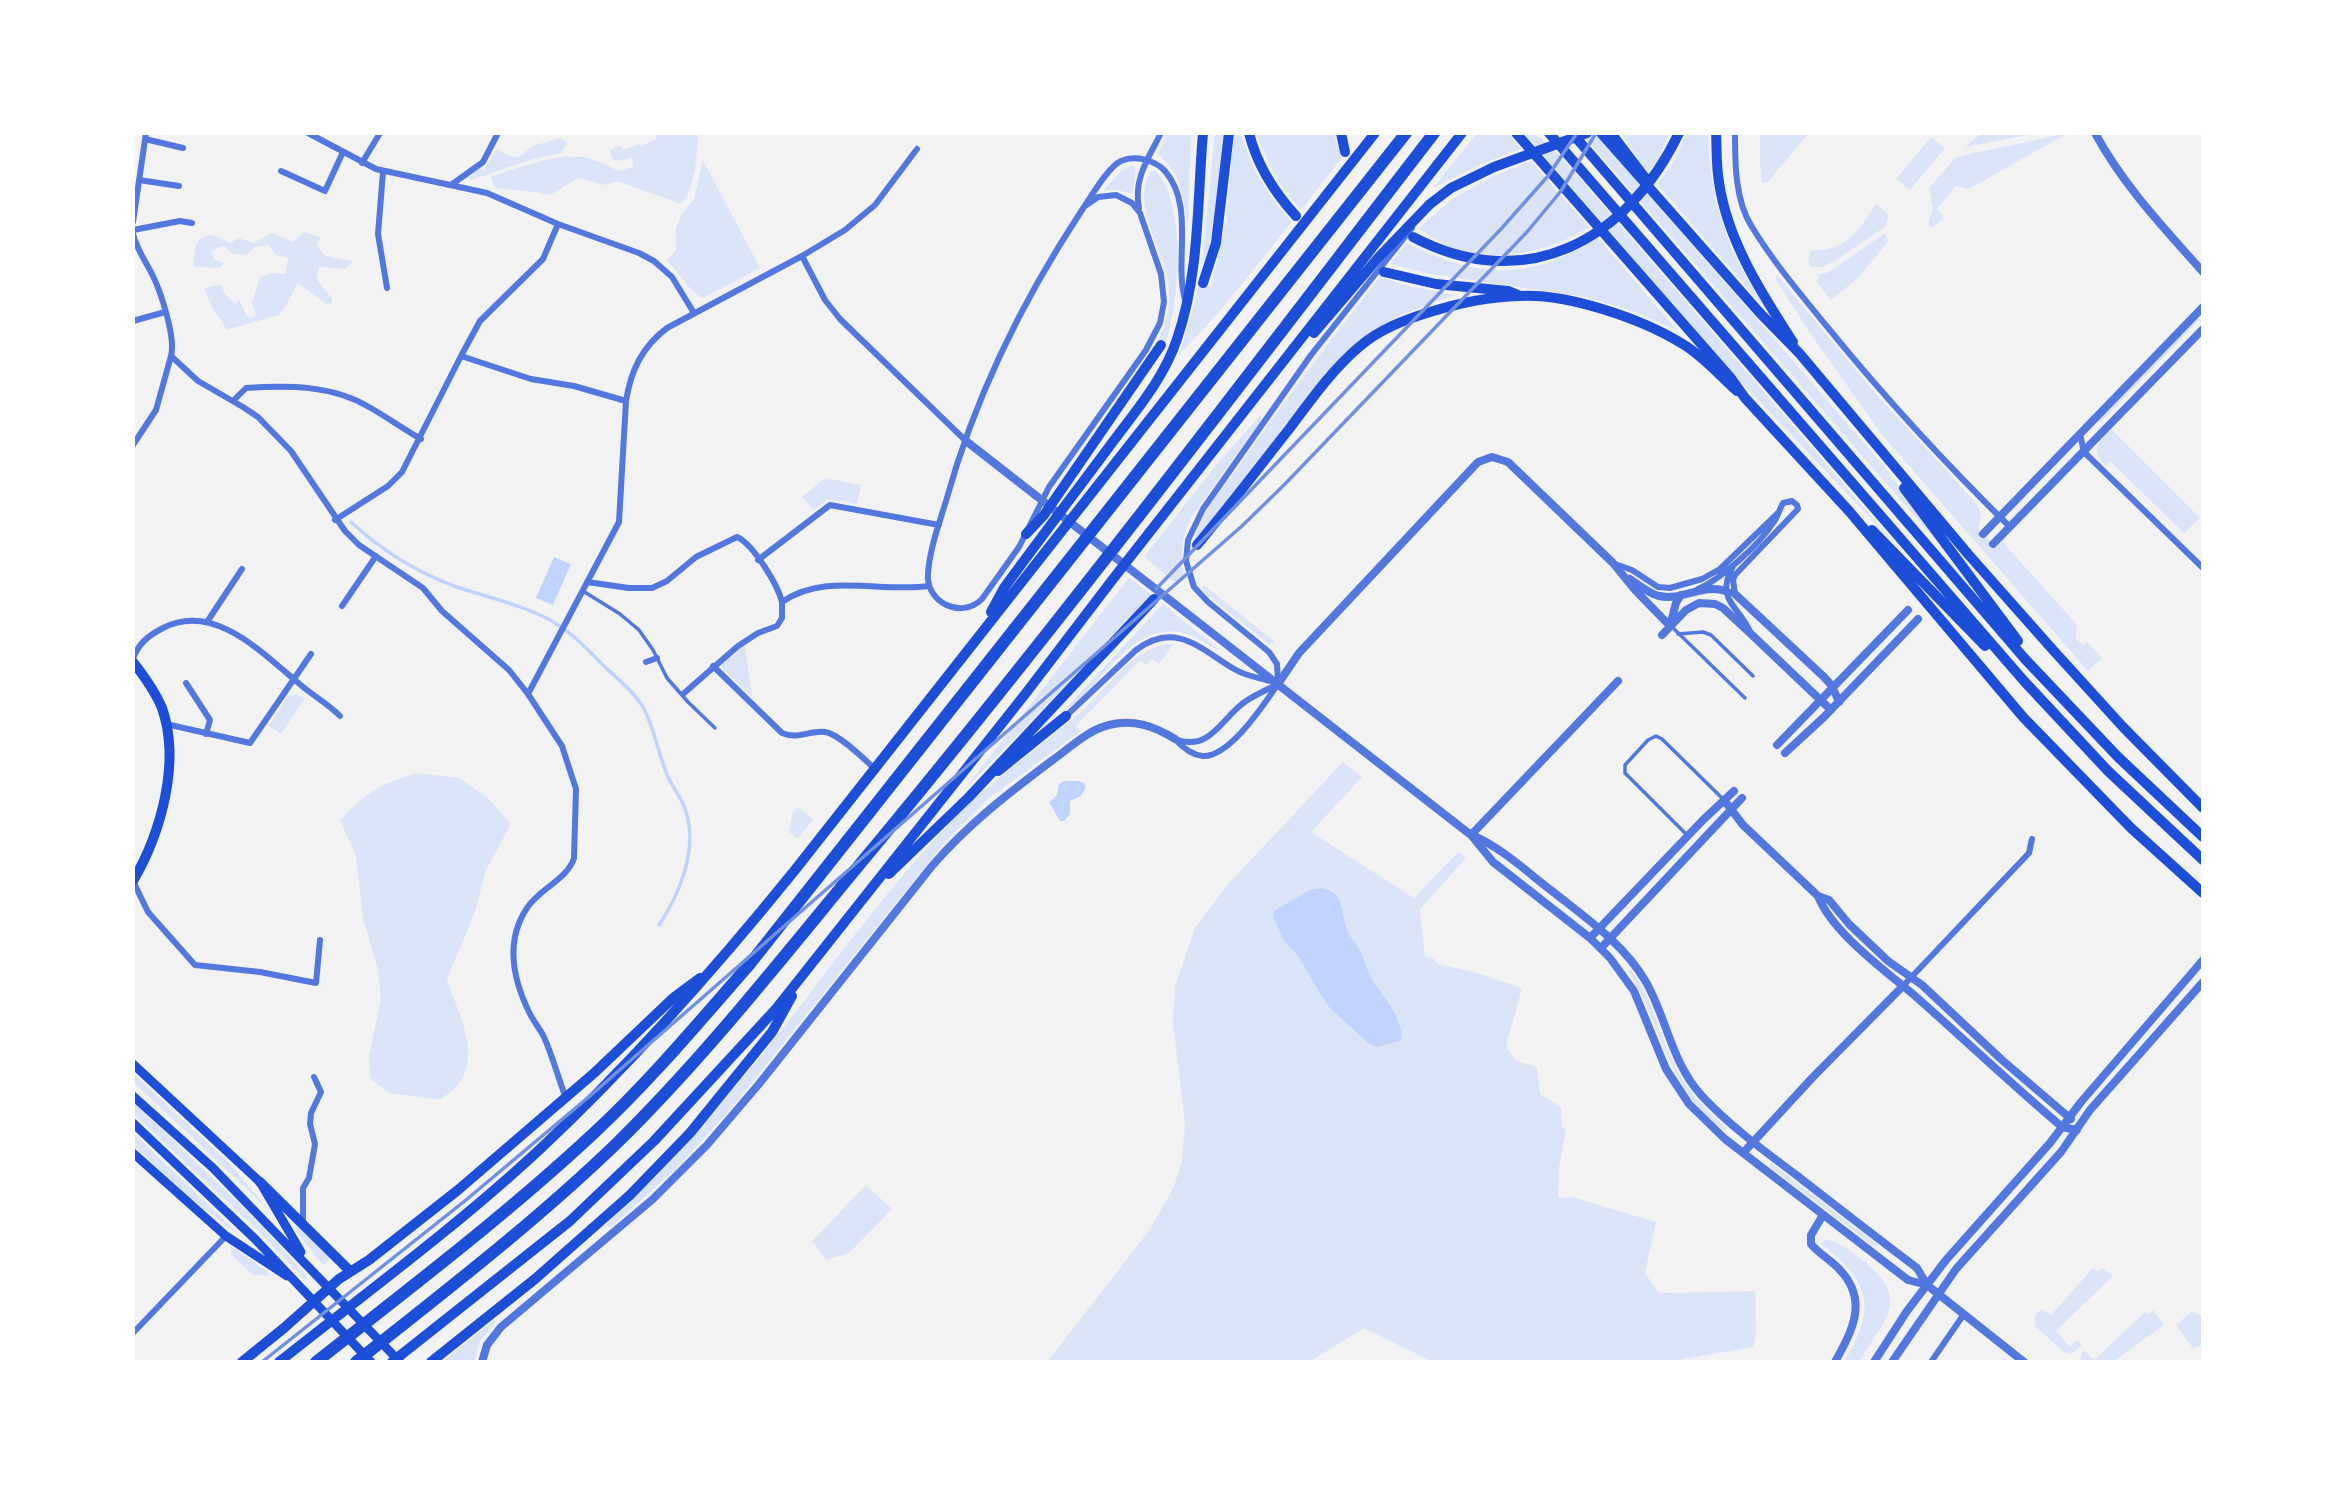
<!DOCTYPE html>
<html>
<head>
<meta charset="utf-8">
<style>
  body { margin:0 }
  #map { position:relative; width:2336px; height:1495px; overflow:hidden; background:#f2f2f2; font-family:"DejaVu Sans",sans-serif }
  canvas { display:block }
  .frame { position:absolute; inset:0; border:135px solid #fff; pointer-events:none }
</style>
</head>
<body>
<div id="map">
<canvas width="2336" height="1495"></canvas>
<div class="frame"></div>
</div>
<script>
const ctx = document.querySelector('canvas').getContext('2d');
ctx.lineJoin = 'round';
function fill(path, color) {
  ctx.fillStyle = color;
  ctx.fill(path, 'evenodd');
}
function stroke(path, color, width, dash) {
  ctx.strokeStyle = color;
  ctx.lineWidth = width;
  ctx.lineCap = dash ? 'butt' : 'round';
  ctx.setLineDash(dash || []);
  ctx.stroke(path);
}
const green = new Path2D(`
  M655,133H698C697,154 696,188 681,204L617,181L606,185L578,178L550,195C531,191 514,190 495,188L491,177C512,169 561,153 582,157C596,159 607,165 618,171L633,167L632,158L616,161L612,159L610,150L620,145L623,150L639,144L640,146L657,139Z
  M1167,133H1191L1188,224L1179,182L1174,172L1158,153Z
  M1215,133H1224C1221,161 1217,245 1202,263Z
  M1234,133H1241C1250,167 1268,196 1292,222L1219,312L1179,355L1193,310L1200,278L1204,284L1211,287L1226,221Z
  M1256,133H1334L1341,159L1301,210C1280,188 1267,161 1256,133Z
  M1477,133H1508L1521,149L1482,164L1433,188Z
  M1524,133H1534L1558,153L1896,545L1736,377Z
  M1581,133H1596L1884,466L1951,558Z
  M1621,133H1670L1658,158L1648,173Z
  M1687,133H1708C1709,197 1727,255 1766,306L1765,308L1657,184L1671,166Z
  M1760,133H1809L1767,183L1762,182L1760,164Z
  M1982,133H2038L1965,147Z
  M2068,133L1969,189L1956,186L1937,209L1944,218L1932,228L1928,224L1933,209L1929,188L1956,157Z
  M1931,137L1945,148L1910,190L1896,179Z
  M560,138L568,143L561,153L530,160L471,180L469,178L479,167L484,171L496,149L510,156L519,157L533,146Z
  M703,160L760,268L703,298C692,295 678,271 667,261L676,250V229L681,215L694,199Z
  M1531,161L1589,227C1548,254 1488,266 1442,243C1434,239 1426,233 1419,228L1451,200L1491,177Z
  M1132,165L1136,169L1132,194L1117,190H1104L1121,171Z
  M1151,171H1156C1187,204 1180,307 1164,347L1159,339C1168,321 1171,300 1168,280C1163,249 1130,201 1151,171Z
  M1876,203L1889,215L1885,227L1833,262L1822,267H1812L1808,262L1811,250C1844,253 1861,229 1876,203Z
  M304,232L320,237L317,245L325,256L353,261L346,269L319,267L317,279L332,299V303L326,304L298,283L284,309L278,315L227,330L212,307L204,288L221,284L224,292L235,304L239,300L246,315L251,318L256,315L252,303L260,277L274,273L285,274L288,258L276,255L268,245L255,247L246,255L232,254L224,246L211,251L214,259L224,263L219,268L194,267C194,252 194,236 212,235L231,243L238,238L254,243L272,233L293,242Z
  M1885,233L1888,242L1858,278L1831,300L1816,281L1819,278L1817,275L1829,272Z
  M1598,238L1677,330L1632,311L1586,297L1430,274L1390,264L1407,243C1478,279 1529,281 1598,238Z
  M1777,275L1874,392L1976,503L1981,513L1978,529L1996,547L2002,541L2077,625L2076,639L2083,645L2087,642L2102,658L2088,671L1883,436L1812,336L1775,279Z
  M1380,277L1409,286L1455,295L1400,315L1361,339L1324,377L1194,542C1200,513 1224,487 1241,463C1285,400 1332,338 1380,277Z
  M2197,317L2199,320L2101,422L2097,421Z
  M1260,416L1262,419L1192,516C1181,538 1180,555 1184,579L1178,585L1144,557L1217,464Z
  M2111,429L2200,518L2184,533L2111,462L2106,466C2089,449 2098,444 2111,429Z
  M825,478L861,485L857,504L828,499L814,510L802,497Z
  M1129,578L1151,594L1107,643L963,791Z
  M1204,585L1274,641L1270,645L1207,595L1202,588Z
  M1163,604L1221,651C1209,647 1198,636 1183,633C1128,621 1103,689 1062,712Z
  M1173,644L1159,664L1152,659L1146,665L1140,660L1076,726L1081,731L988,799L945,842L729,1111L678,1167L610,1228L606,1225C663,1170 715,1113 764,1052C826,975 883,892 952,821C992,779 1042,747 1085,708C1108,686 1139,643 1173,644Z
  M745,645L752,697L722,668V663Z
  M297,695L305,698L281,734L269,726L288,696Z
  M1343,762L1362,777L1311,832L1414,898L1458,852L1466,858L1420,909L1425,957L1434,959L1438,964L1474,972L1522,988L1506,1046L1516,1061L1537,1067L1540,1094L1561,1107L1562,1128L1566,1129L1559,1167L1558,1198L1572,1197L1656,1222L1645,1273L1659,1293L1755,1291L1756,1333L1753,1347L1667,1362H1433L1364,1328L1309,1362H1047L1148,1232L1173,1189L1182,1161L1185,1123L1173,1023L1175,986L1195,928L1228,884Z
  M416,773L459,778L488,798L511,824L486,870L475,912L447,979C457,1011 483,1056 457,1086C452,1091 445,1096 440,1100L389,1093L370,1078L369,1056L381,999L378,970L363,918L356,856L340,821C365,792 380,785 416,773Z
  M798,807L813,819L798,839L789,832L793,812Z
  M1630,969C1653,997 1658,1033 1674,1064C1686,1090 1706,1109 1726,1128V1131C1668,1093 1663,1026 1629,972Z
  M133,1073L230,1164L269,1210L133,1082Z
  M133,1101L259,1223L308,1277L305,1280L256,1229L133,1113Z
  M133,1133L245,1240L189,1197L133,1145Z
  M1771,1163L1878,1245V1246L1875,1247L1769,1166Z
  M866,1185L892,1209L849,1253L826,1260L812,1241Z
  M298,1226L330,1259L323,1265L296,1231L295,1227Z
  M1825,1239C1840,1242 1850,1251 1862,1260C1913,1299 1884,1320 1859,1362H1844C1877,1308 1871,1282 1821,1244Z
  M231,1248L237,1250L268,1272L269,1276L253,1275L231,1254Z
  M2093,1268L2099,1271L2102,1268L2113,1276L2056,1331L2069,1346L2078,1340L2082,1345L2071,1354L2065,1353L2035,1326V1314L2042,1309L2051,1315Z
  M2153,1310L2164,1325L2113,1362H2080L2082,1353L2085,1351L2094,1360L2145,1312L2147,1314Z
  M2192,1311L2203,1317V1345L2193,1348L2176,1325Z
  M494,1320L496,1322L480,1341L474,1362H442Z`);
const water = new Path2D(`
  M554,557L571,564L553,605L536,598Z
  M1064,781H1079L1084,783L1086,787L1081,796L1070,801V814L1064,821H1060L1049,802L1057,795L1059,784Z
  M1323,888C1346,894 1340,915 1348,932C1351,939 1350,935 1354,941C1363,952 1365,968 1373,981C1385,1000 1400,1014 1402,1038L1399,1041L1376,1047L1367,1042L1328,1006L1296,953L1284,941L1273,916L1274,911L1310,890Z`);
const stream = new Path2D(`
  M351,522C380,549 417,572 454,586C486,597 520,604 550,620C572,632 589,651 606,668C619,680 634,692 643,707C655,729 658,754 668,777C673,788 681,797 685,809C699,847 680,894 659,925`);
const service = new Path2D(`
  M583,591L620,614L639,630L653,650L667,678L688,702L715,728
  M1671,626L1745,698
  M1678,634L1703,632L1711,635L1753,676
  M1686,834L1625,773V765L1648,740L1656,736L1662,739L1723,799`);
const minor = new Path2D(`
  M308,133L376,169L487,193L558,224L639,253L654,261L672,277L694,313
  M1735,133C1735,163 1735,201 1752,227C1774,263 1802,296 1829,329C1886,399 1946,464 2010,527
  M145,139L183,148
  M362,163L380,133
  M281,171L325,191L343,152
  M383,172L378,234L387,288
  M139,180L179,186
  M451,185L483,162L498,133
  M1085,206L1098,197L1116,195L1132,203L1140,213L1161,274L1164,302L1160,323L1146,350L1049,487L1019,547L982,599C961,620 925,602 928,573C930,548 939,524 946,501C975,396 1022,301 1082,210C1091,197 1108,167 1121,161C1135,155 1155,160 1165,171C1195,206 1174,260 1185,300
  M1139,208C1133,179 1149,157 1161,133
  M133,222L146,133
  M133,230L180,221L192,223
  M133,234C137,250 145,260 152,274C161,292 176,338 171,356L198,381L243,407L258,417L291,451L345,531L359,545L423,588L442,611L509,670L528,694L562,746L576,789L574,858C568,879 539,889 527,908C505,941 513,980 530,1014C534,1022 540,1029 544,1037C553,1057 558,1078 566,1098
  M802,256L825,300L840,319L966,441
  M133,321L165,312
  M461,356L480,321L543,259L558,224
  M233,401L246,388C287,385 332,385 369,407C387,417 403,429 421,439
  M626,401C631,370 642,347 667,328L802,256L845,230L875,205L917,149
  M2080,434L2084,452L2203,568
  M133,445L156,410L171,356
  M335,520L388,486L402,472L461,356L531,379L574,386L626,401L619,522L528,694
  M758,560L830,505L939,525
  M1615,564L1632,570L1658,587L1670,588L1702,579L1720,569L1778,513
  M1733,566C1731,571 1728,576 1727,582C1722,602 1744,614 1750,632
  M587,582L629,588H652L667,581L696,557L737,537C753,544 778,585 782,602C825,572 880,593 929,586
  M1698,589C1721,579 1759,545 1773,523C1778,517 1779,510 1783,503L1792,501L1797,505L1798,509L1735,575L1733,580L1735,594L1731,592
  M342,606L376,556
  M207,622L242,569
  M133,658C140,642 148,636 163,628C215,601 264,655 302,686C315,697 328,704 340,716
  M646,662L657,658
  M713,666L782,733C798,740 810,730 825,732C839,734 863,758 874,768
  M186,683L210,720L206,734
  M1278,683L1277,664L1269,652L1208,602L1194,587L1186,561L1188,540L1203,509L1311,355L1412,228
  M683,694L738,646L758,633L777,626L782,618V602
  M1066,716L1136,650C1177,620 1201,650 1236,670C1246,676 1261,678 1273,682
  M166,724L250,743L311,654
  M1175,739C1182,747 1192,755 1203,756C1230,757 1264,704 1278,684
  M1178,740C1211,751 1223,716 1246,701C1255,695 1266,690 1276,685
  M133,881L148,912L195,965L260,972L316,983L320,940
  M1903,986L2029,853L2032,839
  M303,1223V1188L309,1178L315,1144L310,1124L311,1113L321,1092L314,1077
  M133,1333L226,1236
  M1931,1362L1964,1314`);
const tertiary = new Path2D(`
  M2095,133C2123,185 2164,228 2203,272
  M966,441L1458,825L1471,835L1493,862L1590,938L1610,958L1634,991L1666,1069L1689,1104L1725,1139L1908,1280L1927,1285
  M1983,534L2203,307
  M1993,544L2203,329
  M1630,579C1639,585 1649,594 1659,596C1683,601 1702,583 1726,591
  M1735,594L1824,677L1832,686L1839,702
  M1670,626L1676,603L1681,595
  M1662,635L1686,610L1699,603L1715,604L1723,608L1751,634L1831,710
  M1278,684L1299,653L1478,462L1492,457L1508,462L1613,563L1635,590L1670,626
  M1777,745L1908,610
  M1785,753L1824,717L1918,619
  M1724,800L1743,825L1818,896L1829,900L1849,924L1888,961L1922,985L2002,1060L2071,1119
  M1471,835L1618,681
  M1474,836C1503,849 1526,871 1552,891C1586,918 1624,944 1646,982C1667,1019 1672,1064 1702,1096C1730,1126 1763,1150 1795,1174C1836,1206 1876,1237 1917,1268L1927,1285L2024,1362
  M1818,896C1832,932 1884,970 1914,995C1964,1039 2011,1084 2062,1127L2077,1130
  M1590,938L1704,819L1734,791
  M1601,948L1742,798
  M1743,1153L1813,1077L1903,986
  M1823,1215L1811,1235V1244C1819,1254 1831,1260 1840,1270C1869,1301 1852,1331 1835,1362
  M482,1362L487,1345L501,1327L653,1199L707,1145L759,1084L932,866C968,824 1010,792 1054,759C1071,747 1088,730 1109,725C1134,719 1154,726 1175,739
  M1874,1362L1907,1311L1946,1260L2050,1143L2081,1102L2203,960
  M1892,1362L1956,1269L2061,1152L2090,1110L2203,982`);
const secondary = new Path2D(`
  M133,1064L260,1182L301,1252
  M133,1096L213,1168L400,1362
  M133,1123L255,1239L371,1362
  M133,1153L226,1236L287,1276`);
const primary = new Path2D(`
  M1249,133C1257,165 1274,192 1296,216
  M1341,133L1345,152
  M1611,133L1649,183
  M1716,133C1717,149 1716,165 1719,182C1727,240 1762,294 1793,342
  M1413,237C1525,296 1627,241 1679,133
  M1384,272L1436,284L1508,291L1518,295
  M1203,283L1216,243L1229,133
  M1314,333L1378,258L1430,204L1451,188L1494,167L1587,133
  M1026,534L1044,515L1161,345
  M1197,545C1229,507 1259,467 1290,428C1311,400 1332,370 1359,347C1380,329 1404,320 1430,312C1459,303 1488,297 1519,296C1566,293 1640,318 1681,343C1702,355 1719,375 1737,391
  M991,612L1004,588C1039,540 1074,494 1109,447C1134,413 1164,379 1177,339C1200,272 1197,202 1203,133
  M133,662C144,676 155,691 162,708C181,762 161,833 133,881
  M998,771L1066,716
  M969,797L1154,599
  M889,874L971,795
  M260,1182L350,1271
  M242,1362L284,1328L339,1279L369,1260L458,1190L593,1074L673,998L700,978
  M279,1362C366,1293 456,1227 538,1151C631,1064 715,969 795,870L1375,133
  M392,1362L570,1221L654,1141L775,1010L1026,693L1113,579L1462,133
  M431,1362L535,1279L630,1195L690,1133L772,1032L792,996`);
const trunk = new Path2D(`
  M1516,133L1730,377L1745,398L1849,511L2023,717L2131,828L2203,893
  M1549,133L2024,681L2108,771L2203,860
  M1572,133L2025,659L2118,757L2203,837
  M1601,133L1759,312L1800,354L1968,554L2053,650L2123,727L2203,808
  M1904,488L2018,641
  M1872,530L1985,646`);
const motorway = new Path2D(`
  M316,1362C411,1287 506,1215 594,1133C650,1081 699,1022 749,965L1406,133
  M356,1362C444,1292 534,1223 615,1145C713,1049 797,939 885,834C1074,605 1253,368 1434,133`);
const rail = new Path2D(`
  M1156,589L1501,229L1548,176L1577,133
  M262,1362L466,1200L591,1095L1242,526L1285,484L1527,232L1561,191L1596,133`);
fill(green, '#dbe4f7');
fill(water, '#bfd3fe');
stroke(stream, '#bfd3fe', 3.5);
stroke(service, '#5277de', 3.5);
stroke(minor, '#5277de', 6);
stroke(tertiary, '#5277de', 8);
stroke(secondary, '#1d4ed8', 9);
stroke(primary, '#1d4ed8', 10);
stroke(trunk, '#1d4ed8', 10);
stroke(motorway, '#1d4ed8', 12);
stroke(rail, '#7290e2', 3.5);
</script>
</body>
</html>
